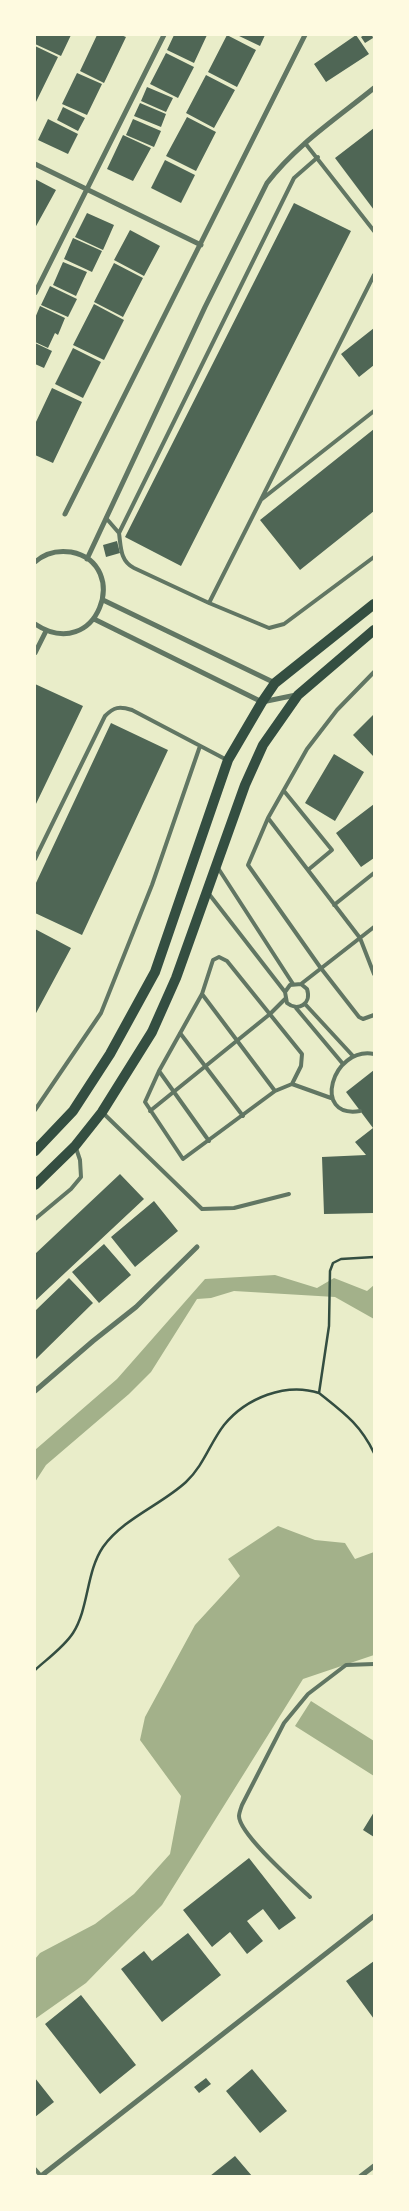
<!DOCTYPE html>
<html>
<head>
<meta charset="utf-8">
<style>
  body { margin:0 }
  #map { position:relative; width:409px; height:2211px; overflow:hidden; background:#e9edc9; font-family:"DejaVu Sans",sans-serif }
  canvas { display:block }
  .frame { position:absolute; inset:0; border:36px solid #fefae0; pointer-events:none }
</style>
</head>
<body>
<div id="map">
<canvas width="409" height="2211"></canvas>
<div class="frame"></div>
</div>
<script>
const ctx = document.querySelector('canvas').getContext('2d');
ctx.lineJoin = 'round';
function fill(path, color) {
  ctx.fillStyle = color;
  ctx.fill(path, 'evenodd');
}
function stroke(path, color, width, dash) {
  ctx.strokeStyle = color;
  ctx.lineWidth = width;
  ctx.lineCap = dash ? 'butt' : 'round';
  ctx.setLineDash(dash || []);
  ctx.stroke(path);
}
const water = new Path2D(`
  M275,1275L317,1288L334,1278L367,1291L374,1285V1319L335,1297L234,1291L211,1298L197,1299L151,1372L129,1394L46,1465L35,1482V1450L117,1379L205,1279Z
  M278,1526L315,1540L345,1543L355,1559L374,1552V1655L303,1679L162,1905L86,1983L35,2019V1959L40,1953L95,1924L134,1894L170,1854L181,1796L140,1740L145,1717L195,1625L240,1576L228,1559Z
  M311,1701L374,1741V1776L295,1726Z`);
const building = new Path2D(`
  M35,35H71L61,56L35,44Z
  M97,35H121L126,37L104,83L80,71Z
  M174,35H207L194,63L167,50Z
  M227,35L256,50L237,87L208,72Z
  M237,35H265L260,46Z
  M356,35L369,54L326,82L314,64Z
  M364,35H372L373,38L365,43L361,37Z
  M35,46L58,57L35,104Z
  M166,53L194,67L178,98L150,84Z
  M77,73L102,84L87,115L62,104Z
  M206,75L235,90L214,128L186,113Z
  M147,87L173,98L166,112L141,101Z
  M140,103L166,114L161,127L134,116Z
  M63,107L85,118L78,131L57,120Z
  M187,117L216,132L196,171L166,156Z
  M48,119L78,134L68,154L38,140Z
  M133,119L161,131L154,147L126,135Z
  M374,128V210L335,158Z
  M123,135L151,148L133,181L107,169Z
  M165,160L195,175L181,203L151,188Z
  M35,179L56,190L35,228Z
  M294,203L351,231L181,566L125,537Z
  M87,213L114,225L103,250L75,237Z
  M130,230L160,246L144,276L114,260Z
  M73,238L102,251L92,272L64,259Z
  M63,262L87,272L76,296L53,285Z
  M114,263L143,278L123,317L94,302Z
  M50,286L77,299L68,317L41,305Z
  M94,304L124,320L104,360L73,345Z
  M40,306L65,318L58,335L55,333L48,348L35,342V324L40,326L35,324V318Z
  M374,328V365L359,377L341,354Z
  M35,343L52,351L44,368L35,364Z
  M73,348L101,362L83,398L55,384Z
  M52,388L82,402L53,463L35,455V424Z
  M374,429V511L300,570L260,520Z
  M117,541L120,553L106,557L103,545Z
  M35,684L83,706L35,806Z
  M374,714V757L353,735Z
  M111,723L168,750L82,935L35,913V885Z
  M334,754L364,772L335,821L305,803Z
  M374,804V858L361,867L336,833Z
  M35,929L71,948L35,1015Z
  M374,1070V1213L324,1214L322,1157L366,1155L355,1142L373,1128L346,1092Z
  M120,1174L144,1199L35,1301V1254Z
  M154,1201L178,1231L135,1267L111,1237Z
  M104,1244L131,1275L99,1303L72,1272Z
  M69,1278L93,1303L35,1360V1311Z
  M374,1812V1837L363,1830Z
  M249,1858L296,1918L279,1930L263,1909L247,1921L263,1941L247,1954L230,1932L212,1947L183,1910Z
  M188,1933L221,1975L162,2022L121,1969L144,1951L152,1961Z
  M374,1961V2019L346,1981Z
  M81,1995L136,2065L100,2094L45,2024Z
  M252,2069L287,2111L260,2133L226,2091Z
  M35,2078L54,2102L35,2117Z
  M206,2078L211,2084L199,2093L194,2087Z
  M235,2156L252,2176H210Z`);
const path = new Path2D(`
  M374,1257L341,1259L333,1263L330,1271L329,1326L319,1393C344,1413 360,1424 374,1453
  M35,1670C47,1659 64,1647 73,1633C89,1608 86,1572 103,1547C124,1518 161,1505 186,1482C204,1465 210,1443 224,1425C246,1398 286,1382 319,1393`);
const service = new Path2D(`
  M305,143L374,231
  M318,157L294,178L119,533C121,547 120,561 134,568L209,603L269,628L284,624L374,557
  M262,499L374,411
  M106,518L119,533
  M209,603L374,275
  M374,672L337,710L307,749L268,818L248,865L320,967L359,1017L363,1019L374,1015
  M284,791L332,850L308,870
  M268,818L360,938L374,974
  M35,859L105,716C114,707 119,706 132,710L227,760
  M218,868L293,984
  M209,894L285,992L287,1003C298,1012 312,1004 307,989L301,984L290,985L285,992
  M334,905L374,873
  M301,984L374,927
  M202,994L275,1091
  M305,1004L353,1056
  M296,1008L343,1064
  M180,1033L243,1116
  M159,1071L209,1141
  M292,1084L301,1066L302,1054L227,961L219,957L213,960L202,994L159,1071L145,1102L183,1159L275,1091L292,1084L331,1098
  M35,1110L101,1013L152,885L200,746
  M150,1111L270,1014L285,999
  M360,1111C311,1119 332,1046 374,1054
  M102,1112L202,1209L234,1208L289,1194
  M35,1219L71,1189L81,1177L80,1160L76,1148
  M310,1897C295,1883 239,1834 239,1816C239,1813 241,1808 242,1805L284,1723L308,1694L346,1665L374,1664
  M35,2169L41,2176`);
const minor = new Path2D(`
  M35,164L201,245
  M35,293L164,35
  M65,514L305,35
  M87,559L205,307L267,183C296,145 337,118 374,88
  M35,562C45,553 57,550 71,552C133,564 97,665 35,624
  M103,600L275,683
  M94,619L262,702L296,695
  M35,653L46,631
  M35,1391L93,1341L136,1307L197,1247
  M41,2176L374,1916
  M361,2176L374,2166`);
const secondary = new Path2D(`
  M35,1151L73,1111L110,1054L155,972L228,760L262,702L275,683L374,604
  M35,1185L75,1146L102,1112L152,1032L176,978L245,785L263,745L298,695L374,630`);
fill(water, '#a3b18a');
fill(building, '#4f6655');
stroke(path, '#344e41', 2.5);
stroke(service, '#617663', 4);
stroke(minor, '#617663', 5);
stroke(secondary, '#344e41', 10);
</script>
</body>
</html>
